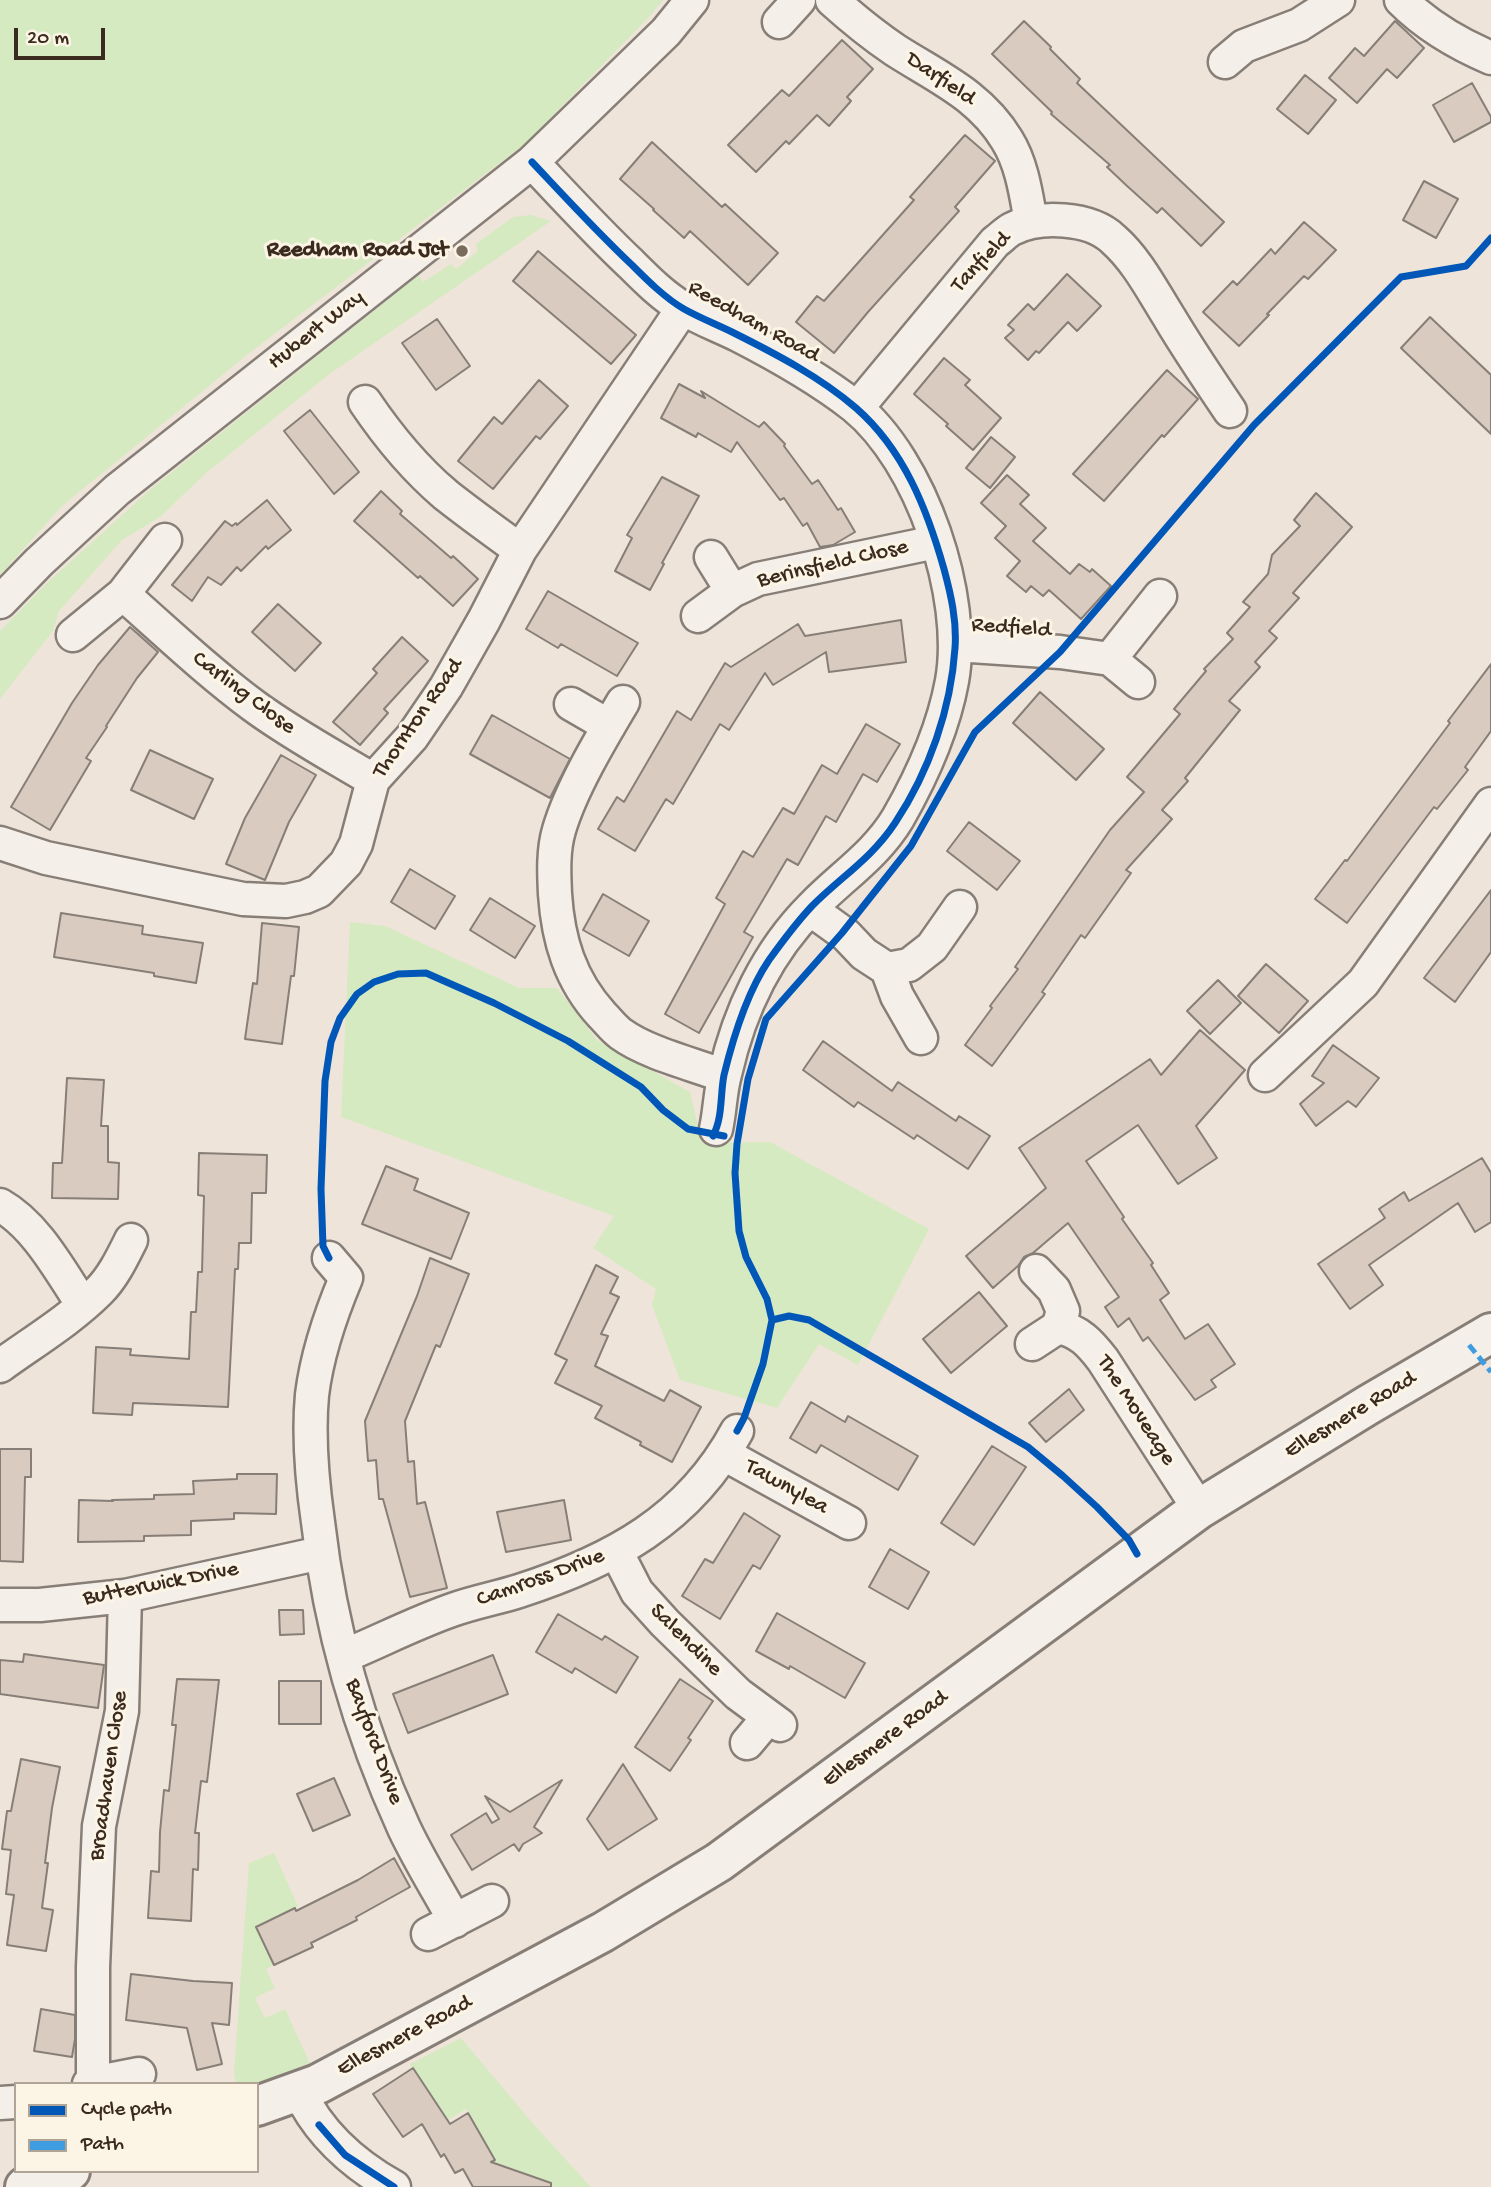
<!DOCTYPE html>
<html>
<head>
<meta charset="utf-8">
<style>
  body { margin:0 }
  #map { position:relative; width:1491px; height:2187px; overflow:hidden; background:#efe4d9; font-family:"Gochi Hand",sans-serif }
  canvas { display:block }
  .legend { position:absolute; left:14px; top:2082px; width:245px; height:91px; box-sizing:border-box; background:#fcf5e5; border:2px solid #afa495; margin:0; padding:9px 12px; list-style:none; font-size:21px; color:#3b2a1e }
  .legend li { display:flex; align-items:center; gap:14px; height:35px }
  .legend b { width:35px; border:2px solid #afa495 }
  .scale { position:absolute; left:14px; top:28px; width:91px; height:32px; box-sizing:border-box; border:4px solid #3b2a1e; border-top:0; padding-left:9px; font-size:21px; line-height:24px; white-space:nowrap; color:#3b2a1e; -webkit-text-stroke:5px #fcf5e5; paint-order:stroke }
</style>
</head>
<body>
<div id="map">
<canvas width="1491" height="2187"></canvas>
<ul class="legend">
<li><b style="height:9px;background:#0057b8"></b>Cycle path</li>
<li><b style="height:9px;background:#3f9ce0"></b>Path</li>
</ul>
<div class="scale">20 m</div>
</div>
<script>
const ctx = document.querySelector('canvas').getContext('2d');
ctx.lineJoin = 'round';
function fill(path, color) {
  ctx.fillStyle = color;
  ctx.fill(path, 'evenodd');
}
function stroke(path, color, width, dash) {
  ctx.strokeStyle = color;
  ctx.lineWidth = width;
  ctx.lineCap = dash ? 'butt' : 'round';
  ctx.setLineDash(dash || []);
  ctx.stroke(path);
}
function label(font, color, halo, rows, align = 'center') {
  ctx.font = font + ' "Gochi Hand",sans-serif';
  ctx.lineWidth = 6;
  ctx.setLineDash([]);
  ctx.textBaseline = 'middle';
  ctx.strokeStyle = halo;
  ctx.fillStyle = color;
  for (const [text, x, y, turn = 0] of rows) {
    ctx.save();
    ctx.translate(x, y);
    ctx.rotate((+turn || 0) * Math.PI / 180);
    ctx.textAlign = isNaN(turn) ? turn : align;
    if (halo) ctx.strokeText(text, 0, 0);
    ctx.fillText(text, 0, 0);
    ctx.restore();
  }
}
const green = new Path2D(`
  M0,0H663L648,18L526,143L248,354L62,506L0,575Z
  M531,215L551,221L328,375L205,474L160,517L122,540L59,611L53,631L0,699V631L46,584L152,488L419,275L423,282L451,264L456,269L478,251L476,244L513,217Z
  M350,922L385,926L519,988H557L597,1040L690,1092L702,1143L770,1142L929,1229L858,1365L819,1344L777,1408L680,1380L652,1305L656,1289L593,1248L614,1216L341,1117Z
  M274,1853L298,1906L256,1927L274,1965L266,1969L275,1988L255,1998L265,2018L285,2009L312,2068L257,2087V2084H236L234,2072L249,1863Z
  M461,2038L535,2126L591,2187H532L512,2167L503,2178L486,2150L488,2148L466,2109L434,2129L441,2111L410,2064Z`);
const building = new Path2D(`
  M1024,21L1051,47L1050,49L1080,79L1077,83L1224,222L1201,246L1162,208L1157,213L1126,185L1107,167L1110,165L1051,114L1052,112L992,54Z
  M1395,21L1424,48L1397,78L1387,69L1357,103L1329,78L1355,48L1364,56Z
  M842,40L873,69L847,97L851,101L829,126L817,115L789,144L786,141L756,172L728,145L782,90L789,96Z
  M1305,75L1336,100L1308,134L1277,109Z
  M1472,83L1491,117V122L1454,142L1433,105Z
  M965,135L995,161L955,207L959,211L868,312L834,353L796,322L817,296L824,301L881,237L914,200L910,197Z
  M652,142L722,207L725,204L778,253L748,285L690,231L684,238L653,210L654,209L620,179Z
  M1424,181L1458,199L1436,238L1403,220Z
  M1304,222L1336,250L1308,279L1304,276L1267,314L1269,315L1239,346L1203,312L1233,281L1237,285L1271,249L1275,254Z
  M538,251L636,335L611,364L513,281Z
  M1067,274L1101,306L1077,331L1068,322L1039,353L1036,351L1028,360L1005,338L1014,330L1008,325L1028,304L1034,310Z
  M1430,317L1491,375V434L1401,348Z
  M437,319L470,366L436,390L402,343Z
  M944,358L970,380L965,385L1001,418L973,450L946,426L948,424L914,394Z
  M1167,370L1198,399L1164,437L1162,435L1104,501L1073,474Z
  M539,380L568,406L540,439L536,436L493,489L458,461L494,417L502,424Z
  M679,384L705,398L701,391L759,427L764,422L785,444L784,446L812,484L818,480L838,510L841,508L855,532L833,545L820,547L807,523L803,526L784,498L780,500L737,442L731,452L698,433L696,437L661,418Z
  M310,410L359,472L334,494L284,431Z
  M991,437L1015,457L990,488L966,468Z
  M1007,475L1029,495L1020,504L1046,528L1033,541L1070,574L1079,564L1090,572L1092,569L1111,586L1081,619L1049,590L1043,596L1031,586L1026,592L1007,576L1020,561L995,538L1006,526L981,503Z
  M662,477L699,496L662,563L664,564L650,590L615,571L632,538L627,535Z
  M381,491L402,511L400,514L451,558L453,556L478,579L453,606L420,576L418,578L354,521Z
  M1316,493L1352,527L1293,593L1299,598L1269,631L1277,638L1255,662L1260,667L1229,701L1240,710L1185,778L1188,781L1162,810L1172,819L1126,870L1131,873L1085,938L1081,935L1042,992L1045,994L992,1066L965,1045L992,1008L990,1006L1018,969L1015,967L1110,830L1144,792L1127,777L1180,714L1174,709L1206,671L1204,669L1233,639L1227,633L1250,607L1243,602L1268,574L1272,555L1300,526L1294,520Z
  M267,500L291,530L268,549L266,546L241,571L237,567L221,585L208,577L192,601L172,585L225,521L232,526L236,523L237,525Z
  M548,591L638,643L617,676L561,644L558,648L526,629Z
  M278,604L321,643L295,671L252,632Z
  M901,620L906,662L829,672L826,652L773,685L765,673L729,730L720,724L673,804L666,799L635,851L598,829L617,797L624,802L677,711L691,720L725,663L731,667L798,624L805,636Z
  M130,627L158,652L137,678L106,726L107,727L86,758L91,761L50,830L11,807L72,703L98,665Z
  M402,637L428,661L384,709L388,713L360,745L333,722L377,673L373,669Z
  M1491,664V731L1465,767L1468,770L1437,809L1434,807L1347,923L1315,899L1345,860L1347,861L1450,723L1448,721Z
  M1040,692L1104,749L1076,780L1013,723Z
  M492,715L570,759L550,798L470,754Z
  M866,724L900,744L877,782L863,774L836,822L826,816L798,865L787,859L744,932L753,937L699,1033L665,1014L725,904L716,898L743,851L753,857L783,808L794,814L822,765L837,774Z
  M150,750L213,779L194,819L131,790Z
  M281,755L316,775L289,822L265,880L226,864L245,818Z
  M969,822L1020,861L997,890L947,851Z
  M410,869L455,896L435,929L391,902Z
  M1491,890V952L1455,1002L1424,978Z
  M603,894L649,921L629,956L583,930Z
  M490,898L535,926L515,958L470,930Z
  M61,913L143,926L142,934L203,943L196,983L154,976V973L54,957Z
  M262,923L299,927L294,976H291L282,1044L245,1039L253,983L257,984Z
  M1266,964L1308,1001L1279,1033L1238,996Z
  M1218,980L1241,1003L1210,1034L1187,1011Z
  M1200,1030L1245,1070L1196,1126L1217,1158L1178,1184L1138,1125L1086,1161L1124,1217L1122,1219L1153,1263L1151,1265L1169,1293L1160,1300L1185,1339L1208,1324L1235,1364L1211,1380L1216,1387L1195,1400L1148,1337L1143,1341L1129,1318L1118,1327L1105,1307L1119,1297L1068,1223L1033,1253L1024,1257L1018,1266L993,1288L966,1256L1046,1188L1019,1148L1150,1059L1161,1075Z
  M823,1041L892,1091L898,1082L956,1121L959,1116L990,1136L968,1169L917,1135L914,1139L858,1102L854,1107L803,1070Z
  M1333,1045L1379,1078L1356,1107L1348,1101L1316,1126L1300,1104L1324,1083L1312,1076Z
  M67,1078L104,1080L101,1126H108V1162L119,1163L118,1199L52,1198L53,1163H62Z
  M199,1153L267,1155L266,1193H252L251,1243H239L238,1269H235L228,1407L133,1403L132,1415L93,1413L96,1347L131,1349L130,1355L189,1359L191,1312H196L198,1272H202L204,1196L198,1195Z
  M1482,1158L1491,1173V1222L1475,1232L1458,1203L1369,1265L1383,1285L1350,1309L1318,1264L1385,1218L1379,1209L1404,1192L1409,1201Z
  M386,1166L418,1179L414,1190L469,1213L451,1259L362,1224Z
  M430,1258L469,1274L440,1347L436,1345L405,1421L408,1462L414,1461L417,1504L425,1502L447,1588L410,1597L383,1499H379L376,1460L368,1461L365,1421L417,1296Z
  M596,1265L618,1277L610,1293L619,1297L601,1334L608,1336L595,1366L664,1401L670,1390L701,1407L672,1462L640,1445L641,1442L595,1418L602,1406L555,1383L567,1360L555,1354Z
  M979,1292L1007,1326L951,1373L923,1339Z
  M1069,1389L1084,1410L1046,1442L1029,1423Z
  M811,1402L845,1422L848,1416L918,1456L898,1490L821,1445L816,1453L790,1438Z
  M992,1446L1026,1467L974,1545L941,1523Z
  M0,1449H31V1477H25L23,1562L0,1561Z
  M237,1474H277L276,1514L234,1513V1519L191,1521V1535L144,1536V1541L78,1542L79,1500L113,1501L112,1500L154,1499V1495L194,1494L193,1481L237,1479Z
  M564,1500L571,1540L506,1552L497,1512Z
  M744,1513L780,1536L760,1569L753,1565L720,1619L682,1596L705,1559L713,1563Z
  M890,1549L929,1572L908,1609L869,1587Z
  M279,1610H303L304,1634L280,1635Z
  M777,1613L865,1663L845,1698L790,1666L789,1669L756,1651Z
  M558,1614L602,1640L605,1636L638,1657L616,1693L575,1668L572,1673L536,1652Z
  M24,1654L104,1665L98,1708L0,1694V1660L23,1662Z
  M493,1655L508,1694L408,1733L393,1694Z
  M177,1679L219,1680L207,1782L201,1781L195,1833H199L198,1870L193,1869L191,1921L148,1918L151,1871L159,1872L160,1832L164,1790L169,1791L176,1725H172Z
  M680,1679L713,1701L688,1738L691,1740L670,1771L635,1747Z
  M279,1681H321V1724H279Z
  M21,1759L60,1767L52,1808L45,1863H48L42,1908L53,1910L46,1951L7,1945L14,1895L6,1894L11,1850L2,1849L7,1811H11Z
  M623,1764L657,1819L608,1850L587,1819Z
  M334,1778L350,1815L313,1831L297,1794Z
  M562,1780L534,1827L542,1833L523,1844L519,1851L514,1844L472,1870L451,1835L486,1813L492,1823L499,1819L485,1796L510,1812Z
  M394,1858L410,1887L356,1917L357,1920L311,1943L313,1947L274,1965L256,1927L295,1908L296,1911L358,1880Z
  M131,1974L193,1981L232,1983L229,2025L212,2023L222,2064L197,2070L187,2028L126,2020Z
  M41,2009L75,2015V2039L72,2057L34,2051Z
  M413,2068L450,2124L468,2113L495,2160L491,2162L551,2183V2187H473L463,2169L455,2173L444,2154L441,2157L422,2124L403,2137L373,2094Z`);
const minor = new Path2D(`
  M832,0C852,18 873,35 895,50C937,77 980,95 1007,140C1022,164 1026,194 1031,222
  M1401,0C1426,25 1458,44 1491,58
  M779,22L799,0
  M1225,62L1244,46L1299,25L1338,0
  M532,162C565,197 597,232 631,264C647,280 664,297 683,308C700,319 720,326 738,335C779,356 818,378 854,406C922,461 967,597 952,681C943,730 922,776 898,818C876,855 841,877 812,907C767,952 739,1012 725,1074C720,1092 720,1111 716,1129
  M365,402C388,436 414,468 446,495C470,514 495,532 520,550
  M857,408L995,242C1001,238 1006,232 1012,229C1039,215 1090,217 1113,239C1137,260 1152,290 1169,317C1188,349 1209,380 1230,411
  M711,557L732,591
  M123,594C166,632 208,672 254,706C292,734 333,756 373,780
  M0,602L39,562L117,490L532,162L666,32L692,0
  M698,616L732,591L758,579L936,542
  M73,635L123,594L165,540
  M956,645L1060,652L1110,659L1138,682
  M1110,659L1160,596
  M623,702C601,739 571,789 559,830C553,850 554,873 555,894C558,940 570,980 602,1015C608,1021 614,1029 621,1034C647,1053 693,1064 724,1076
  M571,704L609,726
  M0,843L46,858L243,899L286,901L305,897L319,891L346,863L356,844L373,780L412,737L446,687L484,620L520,550L683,308
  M810,909L846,935L864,954L887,969L897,996L921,1038
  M887,969L909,965L932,947L960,907
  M1265,1075L1363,983L1491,804
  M0,1205C37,1226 60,1271 83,1305
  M329,1258L346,1278C330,1316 317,1354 312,1395C308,1438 312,1480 318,1522C330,1627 360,1732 404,1828C419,1860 438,1890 455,1921
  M1036,1271L1054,1290L1063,1311L1058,1327
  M1032,1344L1058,1327C1079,1331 1090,1343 1103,1360L1199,1509
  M0,1366C33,1342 70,1320 99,1291C113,1277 122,1258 131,1240
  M724,1454L849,1523
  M616,1551L637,1592L665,1623L738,1694L780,1725
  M0,1605H40L125,1596L321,1553
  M344,1656C380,1641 415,1623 452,1610C474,1602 497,1598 519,1591C612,1561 689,1520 737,1431
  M747,1743L768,1718
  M428,1934L492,1901
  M93,2083L139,2074
  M89,2084L93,2083V1967L99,1826L122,1711L125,1596
  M299,2091C319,2134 353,2164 394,2187
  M0,2103L16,2102`);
const major = new Path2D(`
  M257,2106L318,2084L603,1932L719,1862L1199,1509L1368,1405L1491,1333
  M25,2187L70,2171`);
const quiet = new Path2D(`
  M1469,1345L1491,1372`);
const cycleway = new Path2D(`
  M532,162C565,197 597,232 632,265C647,280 665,298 684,309C700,318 718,325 734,333C776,354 820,377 856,408C904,450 927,509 944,569C951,595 957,621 955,648C951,709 929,772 895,823C872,858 841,877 812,906C797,922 782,942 769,960C748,991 733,1038 724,1075C720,1095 723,1117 713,1136
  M329,1258L323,1246L321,1189L325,1081L331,1042L340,1018L357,994L374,982L398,974L426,973L494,1003L568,1041L641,1087L663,1110L688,1129L724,1136
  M772,1320L789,1316L809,1320L1028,1447L1063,1476L1097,1507L1129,1540L1137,1554
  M737,1431L744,1418L763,1364L772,1320L767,1299L746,1257L739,1231L735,1173L737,1144L748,1079L766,1019L842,933L911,846L975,732L1060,652L1254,425L1401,277L1466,266L1491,238
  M319,2125L345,2155L394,2187`);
const markers = [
  [462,251,7,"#7a6b5f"]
];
const streetNames = [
  ["Darfield",940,80,34],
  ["Tanfield",982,263,-46],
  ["Reedham Road",753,323,29],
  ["Hubert Way",317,331,-38],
  ["Berinsfield Close",833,565,-13],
  ["Redfield",1011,629,4],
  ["Carling Close",243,694,37],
  ["Thornton Road",419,719,-55],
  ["The Moveage",1135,1411,57],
  ["Ellesmere Road",1351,1416,-31],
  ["Tawnylea",786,1488,29],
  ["Camross Drive",541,1579,-20],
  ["Butterwick Drive",161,1585,-11],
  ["Salendine",685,1641,45],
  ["Ellesmere Road",886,1740,-36],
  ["Bayford Drive",373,1742,70],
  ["Broadhaven Close",110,1776,-82],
  ["Ellesmere Road",405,2037,-28]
];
const poiNames = [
  ["Reedham Road Jct",448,251]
];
fill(green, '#d5eac0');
fill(building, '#d9cbc0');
stroke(building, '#877f77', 2);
stroke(minor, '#877f77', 37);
stroke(major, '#877f77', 44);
stroke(minor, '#f4f0e9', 32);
stroke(major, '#f4f0e9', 38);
stroke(quiet, '#3f9ce0', 5, [10, 5]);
stroke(cycleway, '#0057b8', 7);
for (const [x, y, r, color] of markers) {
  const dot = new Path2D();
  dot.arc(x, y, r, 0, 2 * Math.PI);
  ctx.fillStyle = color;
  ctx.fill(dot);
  stroke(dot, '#fcf5e5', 2.5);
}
label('23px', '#3b2a1e', '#fcf5e5', streetNames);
label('bold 23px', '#3b2a1e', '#fcf5e5', poiNames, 'right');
</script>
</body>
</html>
